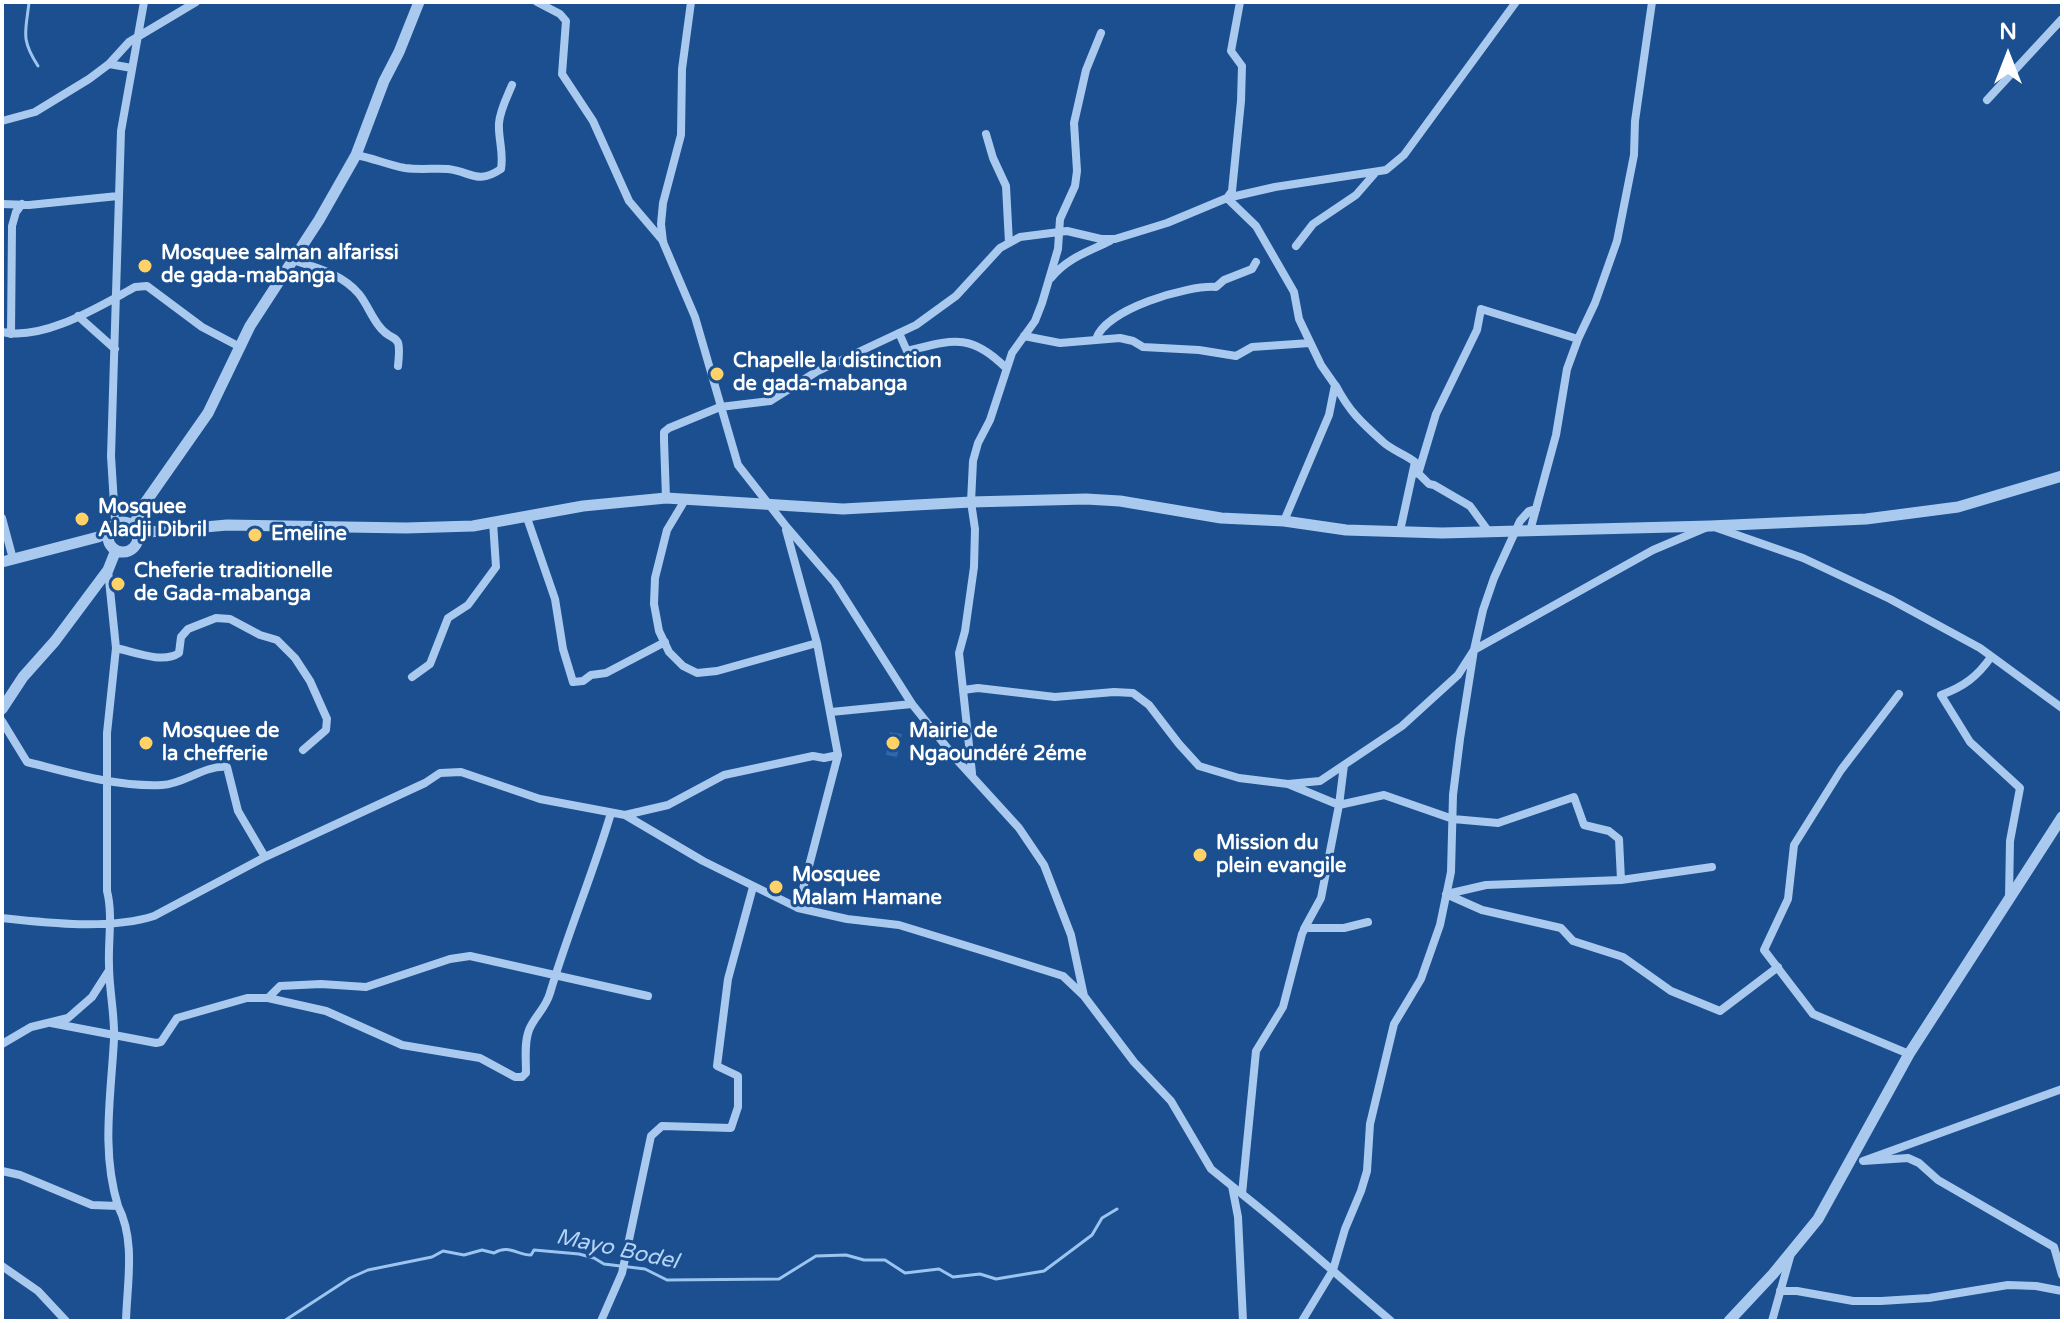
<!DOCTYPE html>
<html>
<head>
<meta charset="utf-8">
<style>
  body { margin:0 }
  #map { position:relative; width:2064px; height:1323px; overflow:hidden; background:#1b4f8f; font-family:"Varela Round",sans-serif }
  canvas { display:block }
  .frame { position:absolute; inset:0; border:4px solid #fff; pointer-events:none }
  .north { position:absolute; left:1968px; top:16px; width:80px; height:80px; -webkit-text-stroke:6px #1b4f8f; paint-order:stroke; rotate:0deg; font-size:22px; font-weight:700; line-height:32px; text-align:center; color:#fff }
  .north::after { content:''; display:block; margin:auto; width:28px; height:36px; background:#fff; clip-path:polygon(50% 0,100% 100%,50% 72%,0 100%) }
</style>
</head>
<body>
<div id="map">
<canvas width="2064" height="1323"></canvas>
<div class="frame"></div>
<div class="north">N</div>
</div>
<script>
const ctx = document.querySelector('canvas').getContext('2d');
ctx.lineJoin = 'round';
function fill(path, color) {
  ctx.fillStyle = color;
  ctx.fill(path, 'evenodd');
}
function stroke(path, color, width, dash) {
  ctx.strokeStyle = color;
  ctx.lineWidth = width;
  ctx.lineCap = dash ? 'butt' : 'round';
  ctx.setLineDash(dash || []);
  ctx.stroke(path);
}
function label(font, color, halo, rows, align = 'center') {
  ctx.font = font + ' "Varela Round",sans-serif';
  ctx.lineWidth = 6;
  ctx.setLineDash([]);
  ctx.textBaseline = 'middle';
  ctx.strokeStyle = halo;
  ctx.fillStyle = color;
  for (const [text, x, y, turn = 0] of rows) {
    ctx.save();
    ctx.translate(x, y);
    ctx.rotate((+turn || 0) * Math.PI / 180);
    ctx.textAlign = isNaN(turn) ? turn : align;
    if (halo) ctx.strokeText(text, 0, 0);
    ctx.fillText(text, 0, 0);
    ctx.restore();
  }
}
const green = new Path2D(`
  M890,732L902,734L897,757L886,755Z`);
const stream = new Path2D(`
  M29,2C26,32 20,38 38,66
  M284,1321L350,1278L368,1270L432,1257L443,1251L464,1255L482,1250L494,1253C509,1244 517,1255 531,1255L534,1250L579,1254L594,1258L604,1264L645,1269L667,1280L779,1279L816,1256L846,1255L864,1260H885L905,1273L939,1269L953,1277L980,1274L996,1279L1044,1271L1092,1235L1102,1218L1117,1209`);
const minor = new Path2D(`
  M537,2L560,14L566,21L562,74L593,121L629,201L663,241
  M691,2L682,69L681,135L663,203L661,224L663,242L695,317L738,465L785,525L835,583L912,704L957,760L1019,828L1044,865L1071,935L1084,996L1134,1062L1171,1101L1211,1169L1232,1186L1238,1217L1243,1321
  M1240,2L1231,51L1242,66L1241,101L1232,191L1227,198L1256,226L1294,292L1299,319L1321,365L1335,385L1329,415L1284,521
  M109,64L132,68
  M1987,100L2062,19
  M2,121L35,112L89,79L109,64L129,42L196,2
  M986,134L993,158L1006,186L1009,243
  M356,155C373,158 388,165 405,168C420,170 434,168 448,169C472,172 477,185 501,169C504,152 498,139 499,123C500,110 507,97 512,85
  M2,204L29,205L118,196
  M1296,246L1313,224L1356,195L1376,172
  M293,260C317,268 342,274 359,294C367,304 371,316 379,326C394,346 402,328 398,366
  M1051,278C1067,258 1088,252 1110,241
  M78,316L115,349
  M2,332C44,341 98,307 135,287L147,286L202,327L240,347
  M899,333L907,351C952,340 970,332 1006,368
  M11,334L12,226L16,212L22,204
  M1024,336L1060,343L1120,338L1133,341L1143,347L1199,350L1236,356L1252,347L1310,343
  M1096,339C1106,309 1187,285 1216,287L1224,280L1252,269L1256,262
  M1336,386C1349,411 1361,422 1382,441C1391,450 1405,454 1415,462L1400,531
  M1415,470L1429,484L1434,485L1470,506L1489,532
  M1418,474L1436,414L1477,330L1481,309L1578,339
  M666,498L664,440V432L669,428L720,407L770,401L816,372L916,325L956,296L1000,248L1020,237L1067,231L1101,239H1115L1167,223L1227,198L1275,187L1386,170L1404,155L1516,2
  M685,500L667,530L655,578L654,604L659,631L669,652L683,666L697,673L717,671L817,643
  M526,515L555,599L563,649L573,682L583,681L591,675L606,673L665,642
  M2,518L13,559
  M117,523L115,520L111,456L121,131L144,2
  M1717,528L1803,558L1890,599L1980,648L2062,708
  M1530,531L1556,435L1567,369L1578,339L1595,303L1617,241L1634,155L1635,121L1652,2
  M108,570L116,648L107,733V891C113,914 108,941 109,965C109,990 115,1015 114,1039C111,1096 101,1151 118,1206
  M116,648C134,652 163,664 179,653L181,637L188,629L216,618L230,619L260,635L277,640L295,658L310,681L327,719L326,730L303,750
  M1991,657C1977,677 1963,687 1941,695L1970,742L2020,788L2010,841L2009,898
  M412,677L430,664L448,618L468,605L496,567L493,522
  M963,690L978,688L1055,697L1114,692L1133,693L1149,705L1179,744L1199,766L1239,778L1288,784L1339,805L1384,795L1453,819L1498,823L1574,797L1584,825L1609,831L1619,839L1621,880
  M1899,694L1841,770L1794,845L1788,899L1764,950L1813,1014L1909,1054
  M831,712L912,704
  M2,721L27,762C71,773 116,787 162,785C184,784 204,765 227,767L238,811L265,857
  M972,773L959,653L965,631L974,567L975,529L971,502L973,461L978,443L990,420L1012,353L1035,321L1042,303L1058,249L1060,219L1075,186L1077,171L1074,123L1086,70L1101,33
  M1288,784L1320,781L1402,726L1458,675L1474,650L1653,550L1705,528
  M625,815L668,805L724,775L813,756L824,758L838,755L817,643L786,530
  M1446,894L1482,910L1561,928L1573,941L1623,957L1671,991L1720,1011L1778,967
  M1447,894L1486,885L1621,880L1712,867
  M798,908L838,755
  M2,918C48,923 110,930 154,916L265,857L425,783L440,773L461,772L540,799L625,815L703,861L798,908L847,919L899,925L990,953L1063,976L1083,995
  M1304,929L1321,898L1339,805L1344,765
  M268,998L280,986L321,984L366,987L450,959L470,956L648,996
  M51,1023L156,1043L161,1042L177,1018L247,998H268L326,1011L402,1045L480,1058L515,1077H522L526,1073C526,1059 524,1043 529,1030C534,1017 546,1008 550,993C568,932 593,874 611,813
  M2,1044L31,1027L68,1018L92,997L108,972
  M2062,1089L1863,1161L1908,1158L1919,1163L1938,1180L2054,1247L2062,1275
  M2,1171L20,1175L92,1205L118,1206C136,1241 127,1283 126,1321
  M1232,1186L1242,1194L1256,1051L1283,1007L1302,934L1305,928H1344L1368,922
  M1242,1194C1294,1235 1341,1279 1391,1321
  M2,1266L38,1291L66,1321
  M1780,1291H1797L1853,1301H1881L1929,1298L2008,1285L2036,1286L2062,1291
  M601,1321L622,1273L651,1136L662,1126L731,1128L738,1107V1076L717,1066L728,979L753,887
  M1302,1321L1333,1270L1345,1229L1361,1191L1367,1171L1370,1124L1394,1024L1421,979L1440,925L1451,872L1453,795L1460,739L1474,650L1483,610L1494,578L1520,521L1529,511L1536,509
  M1772,1321L1790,1257`);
const tertiary = new Path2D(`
  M108 537a15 15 0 1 1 30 0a15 15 0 1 1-30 0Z
  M133,526L145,503L208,413L250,326L319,220L356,155L384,81L399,52L419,2
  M138,533L227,525L406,528L473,526L583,506L666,498L843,509L971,502L1086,499L1120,501L1221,518L1284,521L1346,530L1442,533L1710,526L1866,519L1958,507L2062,476
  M2,562L98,537L109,532
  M2,709L23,677L55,641L108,570L116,550
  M1729,1321L1773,1274L1818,1219L1909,1054L2062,817`);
const markers = [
  [145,266,8,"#ffd166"],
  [717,374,8,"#ffd166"],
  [82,519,8,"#ffd166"],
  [255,535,8,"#ffd166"],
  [118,584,8,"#ffd166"],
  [146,743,8,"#ffd166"],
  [893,743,8,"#ffd166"],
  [1200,855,8,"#ffd166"],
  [776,887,8,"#ffd166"]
];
const poiNames = [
  ["Mosquee salman alfarissi",161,254],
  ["de gada-mabanga",161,277],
  ["Chapelle la distinction",733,362],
  ["de gada-mabanga",733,385],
  ["Mosquee",98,508],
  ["Aladji Dibril",98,531],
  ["Emeline",271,535],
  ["Cheferie traditionelle",134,572],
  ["de Gada-mabanga",134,595],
  ["Mosquee de",162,732],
  ["la chefferie",162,755],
  ["Mairie de",909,732],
  ["Ngaoundéré 2éme",909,755],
  ["Mission du",1216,844],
  ["plein evangile",1216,867],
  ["Mosquee",792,876],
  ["Malam Hamane",792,899]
];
const waterNames = [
  ["Mayo Bodel",617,1250,12]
];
fill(green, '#2e69ad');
stroke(stream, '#9cc4f0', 3);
stroke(minor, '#a9c9ee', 8);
stroke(tertiary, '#a9c9ee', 11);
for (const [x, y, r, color] of markers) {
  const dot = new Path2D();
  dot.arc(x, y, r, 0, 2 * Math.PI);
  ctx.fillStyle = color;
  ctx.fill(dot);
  stroke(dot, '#1b4f8f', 3);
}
label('bold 20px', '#fff', '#1b4f8f', poiNames, 'left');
label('italic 22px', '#b5d3f5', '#1b4f8f', waterNames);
</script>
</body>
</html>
